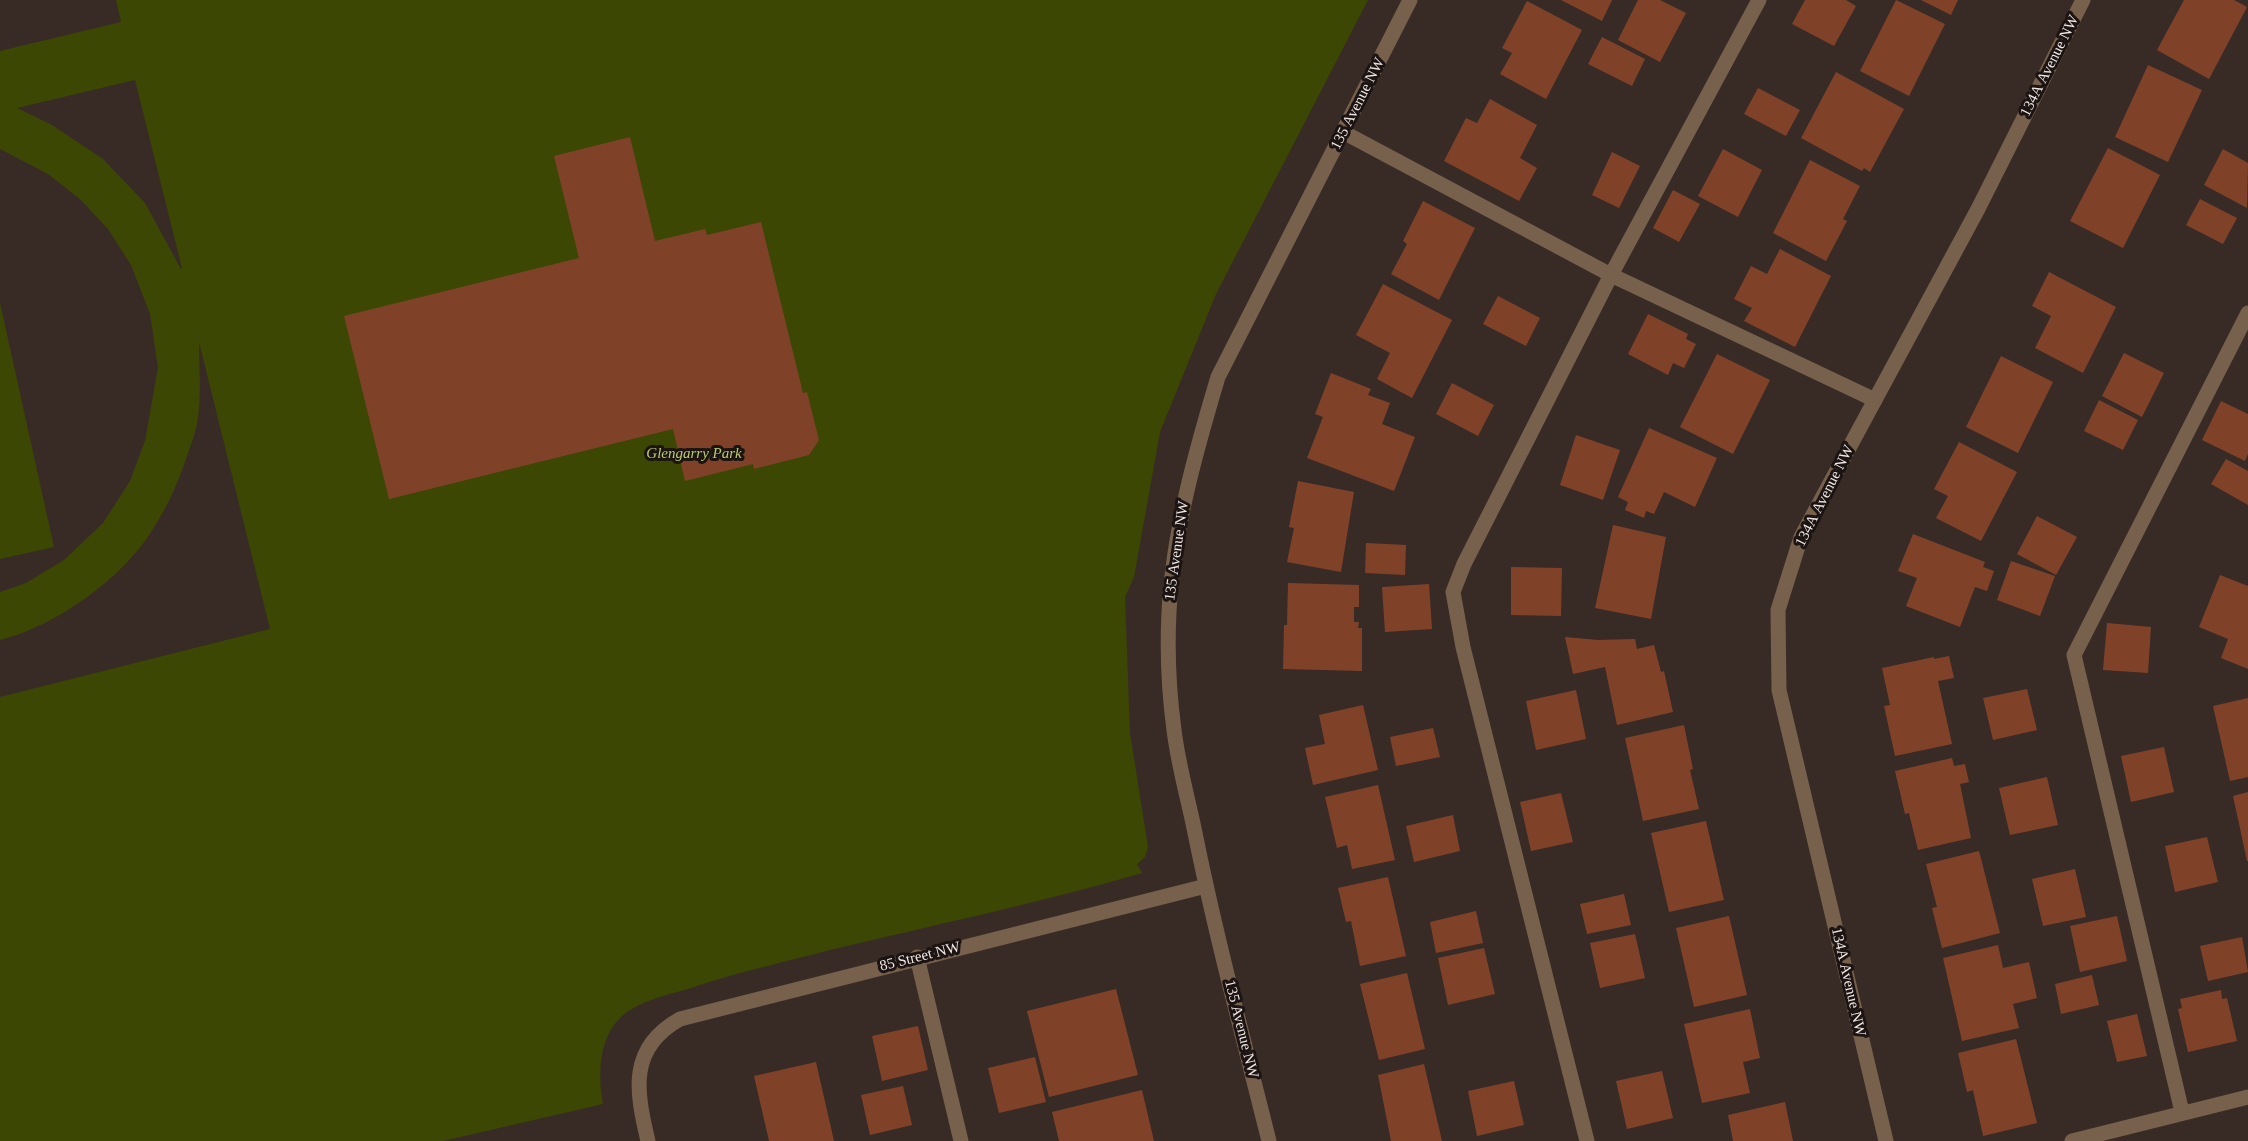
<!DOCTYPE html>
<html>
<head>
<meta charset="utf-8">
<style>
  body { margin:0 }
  canvas { display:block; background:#382a25 }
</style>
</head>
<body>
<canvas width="2248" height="1141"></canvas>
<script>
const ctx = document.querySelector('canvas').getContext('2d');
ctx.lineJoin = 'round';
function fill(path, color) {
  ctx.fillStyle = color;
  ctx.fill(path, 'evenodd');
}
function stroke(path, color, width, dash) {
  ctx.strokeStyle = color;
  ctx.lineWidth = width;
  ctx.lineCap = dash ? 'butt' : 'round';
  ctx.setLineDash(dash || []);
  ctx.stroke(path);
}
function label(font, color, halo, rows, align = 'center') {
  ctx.font = font + ' "Times New Roman",serif';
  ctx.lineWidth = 6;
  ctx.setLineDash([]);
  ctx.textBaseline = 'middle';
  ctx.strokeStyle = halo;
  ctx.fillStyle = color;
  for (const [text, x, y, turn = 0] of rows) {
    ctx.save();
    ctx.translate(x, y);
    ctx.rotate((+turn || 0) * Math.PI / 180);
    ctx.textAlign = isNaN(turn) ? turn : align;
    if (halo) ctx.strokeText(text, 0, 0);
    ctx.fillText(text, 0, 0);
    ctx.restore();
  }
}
const green = new Path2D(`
  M116,0H1368L1216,294L1160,432L1134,577L1125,597L1130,733L1148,847L1145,857L1137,864L1142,873C1039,903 934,925 830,950C784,962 739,972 694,987C670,995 638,1000 620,1018C598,1040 598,1076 603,1104L443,1141H0V697L270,629L199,342C199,369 202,397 197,424C195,433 192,442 189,450C180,478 169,504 153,529C123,578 56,626 0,640V592L26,583L64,560L103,523L130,481L145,441L158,368L150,314L131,265L108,229L80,199L48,174L0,149V51L121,22ZM135,80L182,268L181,269L145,203L103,159L52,125L17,108Z
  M0,303L54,547L0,559Z`);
const building = new Path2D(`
  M1561,0H1612L1602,21Z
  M1638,0H1660L1686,13L1660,62L1618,40Z
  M1805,0H1846L1856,6L1834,46L1792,24Z
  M1896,0L1945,24L1909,96L1860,71Z
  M1921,0H1958L1951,15Z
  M2184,0H2234L2247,7L2209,79L2157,50Z
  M1527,1L1582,30L1546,99L1500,74L1512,53L1502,48Z
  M1602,37L1645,59L1632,86L1588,64Z
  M2148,65L2202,90L2168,162L2115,137Z
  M1836,72L1904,109L1870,172L1864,168L1862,171L1801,138Z
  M1758,88L1800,110L1786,136L1744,114Z
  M1490,99L1537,125L1520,158L1537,168L1519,201L1444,161L1466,118L1477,123Z
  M630,137L655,241L705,229L707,235L761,222L803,393L807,392L819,440L809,455L754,469L753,464L685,481L673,429L389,499L344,316L579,258L554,156Z
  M2108,148L2160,175L2123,248L2070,221Z
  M1723,149L1762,170L1738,217L1698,196Z
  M2223,149L2248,163L2247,208L2204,185Z
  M1612,152L1640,166L1619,208L1592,195Z
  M1810,160L1860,186L1843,219L1847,221L1826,261L1773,233Z
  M1673,190L1700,204L1679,242L1653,228Z
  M2200,199L2237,218L2223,244L2186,225Z
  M1423,201L1475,228L1439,300L1391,274L1407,244L1403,241Z
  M1780,249L1831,276L1795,347L1744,321L1752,308L1734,299L1751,266L1767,274Z
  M2049,272L2116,307L2083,373L2035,348L2051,316L2032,306Z
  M1383,284L1452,320L1412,398L1377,379L1390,353L1356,335Z
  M1498,296L1540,318L1526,346L1483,324Z
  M1648,314L1688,334L1686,339L1696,344L1684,368L1673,363L1668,375L1628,354Z
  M2124,353L2164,373L2142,417L2102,396Z
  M1717,354L1770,380L1733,454L1680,427Z
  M2001,356L2053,382L2018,453L1966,427Z
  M1331,373L1371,389L1368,395L1390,403L1382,424L1415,437L1394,491L1307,458L1323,417L1315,414Z
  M1452,383L1494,405L1478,436L1436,414Z
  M2099,400L2138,420L2123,450L2084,431Z
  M2221,401L2248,414V454L2245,461L2202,440Z
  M1649,428L1717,458L1695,507L1664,492L1654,514L1646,511L1644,518L1625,510L1628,502L1618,497Z
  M1576,435L1620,450L1603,500L1560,485Z
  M1959,442L2017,472L1981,541L1936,518L1948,496L1934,489Z
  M2226,459L2248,471V505L2211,484Z
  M1298,481L1354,492L1341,572L1287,562L1294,528L1289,527Z
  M2037,516L2077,537L2056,575L2017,554Z
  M1613,525L1666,537L1651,619L1595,608Z
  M1913,534L1985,562L1983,567L1994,571L1987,591L1975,587L1960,627L1906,606L1917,578L1898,571Z
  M1366,543L1406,545L1405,575L1365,573Z
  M2011,561L2055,576L2040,616L1997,600Z
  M1511,567L1562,568L1561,616L1511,615Z
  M2220,575L2248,586V669L2221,658L2228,639L2199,627Z
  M1288,583L1359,585V607H1354V622H1359L1358,628H1362V671L1283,669L1284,625H1287Z
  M1429,584L1432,629L1385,632L1382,587Z
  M2107,623L2151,627L2148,673L2103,670Z
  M1565,637L1598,640L1635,639L1637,649L1654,645L1661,672L1664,671L1673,712L1617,725L1605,667L1573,674Z
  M1949,656L1954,678L1938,681L1952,744L1895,756L1884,706L1890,705L1882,668L1934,657V659Z
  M2027,689L2037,730L1993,740L1983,698Z
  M1576,690L1586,739L1536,750L1526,701Z
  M2248,698V777L2230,781L2213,706Z
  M1363,705L1378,770L1313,785L1305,748L1325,744L1319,715Z
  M1684,725L1693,769L1690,770L1699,809L1643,821L1625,738Z
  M1433,728L1440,757L1396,766L1390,737Z
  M2164,747L2174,792L2131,802L2121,756Z
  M1952,758L1954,766L1965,764L1969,782L1960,784L1971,838L1918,850L1909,813L1905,814L1895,771Z
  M2047,777L2058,825L2010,835L1999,788Z
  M1378,785L1395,860L1352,869L1347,845L1337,848L1325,797Z
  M2248,792V861H2247L2233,796Z
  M1561,793L1573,842L1531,851L1520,802Z
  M1453,815L1460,851L1414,862L1406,826Z
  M1706,821L1724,900L1669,912L1651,833Z
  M2207,837L2218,882L2175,892L2165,846Z
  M1979,851L2000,933L1942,948L1932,908L1937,907L1926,864Z
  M2075,869L2086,917L2043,926L2032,879Z
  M1388,877L1406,956L1360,966L1351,921L1346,922L1338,888Z
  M1624,894L1631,925L1587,934L1580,904Z
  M1476,911L1483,943L1436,953L1430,922Z
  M1729,916L1747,995L1694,1007L1676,928Z
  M2117,916L2127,961L2080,972L2070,926Z
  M1635,934L1645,978L1600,988L1590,943Z
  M2242,937L2248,972L2208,981L2200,946Z
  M1998,945L2003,968L2029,962L2037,998L2013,1004L2019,1028L1962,1041L1943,958Z
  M1484,948L1495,994L1448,1005L1438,958Z
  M1407,973L1425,1049L1379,1060L1360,984Z
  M2092,975L2099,1005L2061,1014L2055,984Z
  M1116,989L1138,1075L1049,1097L1027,1011Z
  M2221,990L2222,999L2227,998L2237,1041L2188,1052L2178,1009L2182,1008L2180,999Z
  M1750,1009L1760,1058L1743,1062L1750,1093L1702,1103L1684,1024Z
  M2137,1014L2147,1056L2117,1062L2107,1021Z
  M918,1026L928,1070L882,1081L872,1036Z
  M2016,1039L2037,1123L1983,1136L1973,1090L1967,1092L1958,1053Z
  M1035,1057L1046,1102L999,1113L988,1068Z
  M816,1062L834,1141H769L754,1076Z
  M1424,1064L1442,1141H1391L1378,1075Z
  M1662,1071L1673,1118L1627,1129L1616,1081Z
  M1514,1081L1524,1125L1477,1136L1468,1091Z
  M903,1086L912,1125L870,1135L861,1095Z
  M1142,1090L1154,1141H1059L1052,1112Z
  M1785,1102L1793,1141H1733L1728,1115Z`);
const service = new Path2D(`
  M1343,132L1611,275L1875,400
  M917,957L961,1141
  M2182,1112L2074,655L2248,313
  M1587,1141L1463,647L1453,592L1464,564L1611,275L1759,0
  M2072,1141L2248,1097`);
const minor = new Path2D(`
  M648,1141C636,1091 628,1048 680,1019L1206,886
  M1886,1141L1779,690L1778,610L1801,537L1978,209L2083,0`);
const tertiary = new Path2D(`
  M1269,1141C1243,1037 1215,933 1194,828C1187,795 1178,763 1174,730C1169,692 1167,650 1169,612C1173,532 1195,454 1218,377L1410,0`);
const streetNames = [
  ["134A Avenue NW",2050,66,-63],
  ["135 Avenue NW",1358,104,-63],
  ["134A Avenue NW",1825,496,-63],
  ["135 Avenue NW",1177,551,-82],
  ["85 Street NW",920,957,-14],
  ["134A Avenue NW",1848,982,77],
  ["135 Avenue NW",1241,1029,76]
];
const parkNames = [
  ["Glengarry Park",694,454]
];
fill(green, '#3c4704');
fill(building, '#7f4229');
stroke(service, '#77614d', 15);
stroke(minor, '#77614d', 15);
stroke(tertiary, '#77614d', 15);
label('15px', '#f0e6e3', '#1b1412', streetNames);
label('italic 15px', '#b8cc6e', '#1b1412', parkNames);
</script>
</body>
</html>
